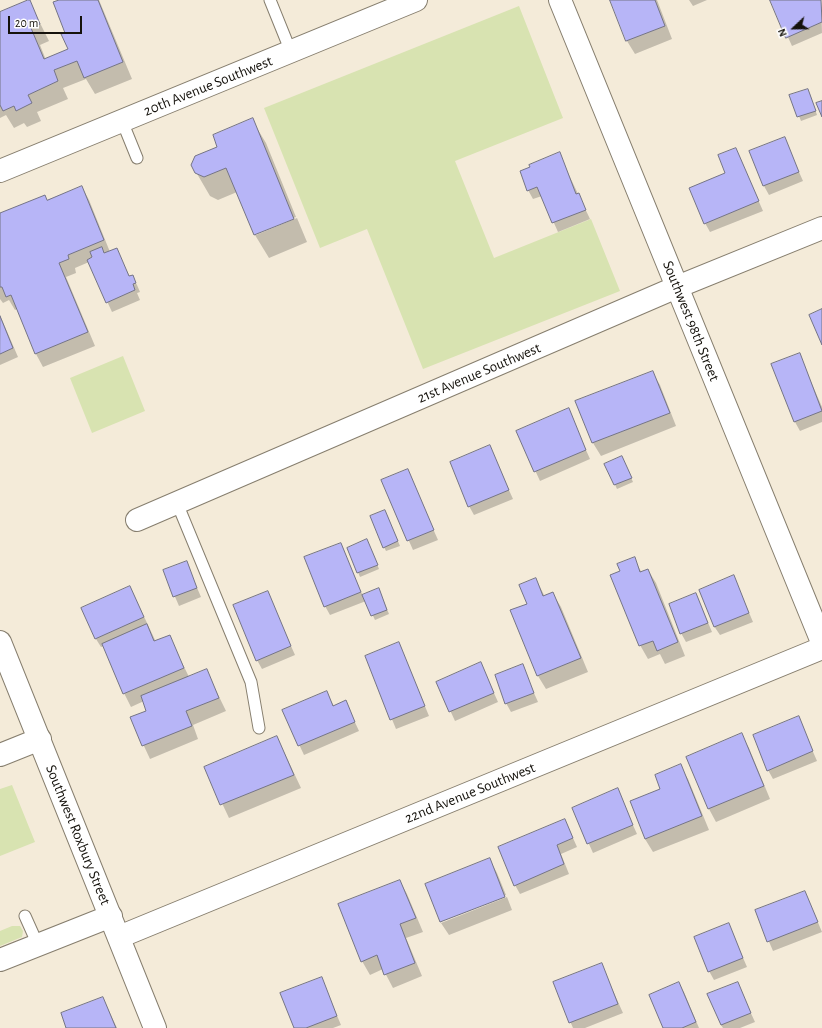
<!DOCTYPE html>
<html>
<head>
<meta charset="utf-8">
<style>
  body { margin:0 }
  #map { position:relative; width:822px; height:1028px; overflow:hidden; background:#f4ebd9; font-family:"Alegreya Sans",sans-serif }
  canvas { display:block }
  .north { position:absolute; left:774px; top:8px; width:40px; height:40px; -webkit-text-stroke:3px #fff; paint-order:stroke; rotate:248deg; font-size:11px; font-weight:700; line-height:16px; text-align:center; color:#15120c }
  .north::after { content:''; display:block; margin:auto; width:14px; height:18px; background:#15120c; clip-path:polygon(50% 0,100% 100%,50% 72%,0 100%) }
  .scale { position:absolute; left:8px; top:16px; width:74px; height:18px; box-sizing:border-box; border:2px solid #15120c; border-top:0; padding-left:5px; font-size:12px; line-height:14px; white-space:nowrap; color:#15120c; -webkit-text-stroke:3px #fff; paint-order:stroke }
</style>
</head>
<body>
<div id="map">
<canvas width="822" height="1028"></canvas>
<div class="north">N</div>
<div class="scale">20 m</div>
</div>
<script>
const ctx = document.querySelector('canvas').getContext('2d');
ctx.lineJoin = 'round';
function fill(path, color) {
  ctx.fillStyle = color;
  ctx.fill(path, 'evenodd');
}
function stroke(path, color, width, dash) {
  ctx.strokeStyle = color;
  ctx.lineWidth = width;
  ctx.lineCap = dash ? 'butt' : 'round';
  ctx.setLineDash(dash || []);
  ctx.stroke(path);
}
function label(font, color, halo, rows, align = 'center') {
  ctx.font = font + ' "Alegreya Sans",sans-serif';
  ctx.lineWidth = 3.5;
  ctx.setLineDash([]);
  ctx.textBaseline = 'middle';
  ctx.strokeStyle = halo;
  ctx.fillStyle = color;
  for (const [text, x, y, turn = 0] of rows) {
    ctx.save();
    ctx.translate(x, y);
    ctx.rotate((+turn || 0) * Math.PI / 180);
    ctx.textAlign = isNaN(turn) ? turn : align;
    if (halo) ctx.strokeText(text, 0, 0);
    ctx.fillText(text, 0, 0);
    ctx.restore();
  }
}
const green = new Path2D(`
  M519,6L563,118L455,161L494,258L591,219L620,291L423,369L367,229L320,248L264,108Z
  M123,356L145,411L92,433L70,378Z
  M12,785L35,842L0,856V789Z
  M12,926H20L23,931L22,937L0,946V931Z`);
const shadow = new Path2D(`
  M60,0H99L132,79L95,94L86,79L63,88L68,99L37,112L41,121L27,127L24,123L14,128L6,115L0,118V13L29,1L49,41L40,45L46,60L69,50Z
  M611,0H657L672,39L635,54L627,41Z
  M689,0H707L693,6Z
  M771,0H821L822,33L792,46Z
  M810,94L817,115L801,121L791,96Z
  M252,120L266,143L296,217L256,233V235L297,218L307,242L269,258L255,235L237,192L218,200L210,196L196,172Z
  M784,138L803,181L769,195L764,186Z
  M736,149L763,211L710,232L705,223Z
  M559,154L590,219L558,232L542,196L533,199L528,190Z
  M82,187L89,200L110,252L116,249L130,277L132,276L137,285L140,292L137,293L140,300L112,312L89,262L75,268L76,273L66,277L95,346L43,367L36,354L17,309L15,310L9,300L3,303L0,299V215L47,201Z
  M0,315L18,357L0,365Z
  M799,354L822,407V422L800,431L795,422Z
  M652,372L660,385L676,426L601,456L593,443L577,402Z
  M568,410L590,459L540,481L517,431Z
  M489,446L513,499L474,515L469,506Z
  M624,462L633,482L617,489L606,465Z
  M407,470L438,540L413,550L382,480Z
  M387,515L400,546L386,551L384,547Z
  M340,544L363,596L381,594L389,614L375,620L366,601L330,615L325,606Z
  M369,545L379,569L360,577L348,549Z
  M634,559L642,573L648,570L656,583L685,656L665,664L660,654L648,659L640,645Z
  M186,562L201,597L179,606L164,571Z
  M734,577L753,622L720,635L714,626Z
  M536,579L545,597L553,594L561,607L588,672L546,689L538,676L511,611L528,604Z
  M130,587L156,642L169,636L189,677L206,670L226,711L193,725L198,739L150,759L131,718L148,711L144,701L131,707L124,693L104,646L101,647L96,639Z
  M267,592L295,655L262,669L257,660Z
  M696,594L712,632L686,642L681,633Z
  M399,643L429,716L396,729L366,656Z
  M481,664L498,702L455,721L437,682Z
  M522,666L538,702L511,712L506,703Z
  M326,692L334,706L345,701L359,731L304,755L283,710Z
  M798,717L817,761L773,779L768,770Z
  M741,735L749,748L770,799L716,822L709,809Z
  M277,737L301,788L229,818L205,767Z
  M680,766L688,779L709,830L653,852L645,839L662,790Z
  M617,790L637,834L593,853L573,808Z
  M565,820L577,847L561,854L569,874L520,894L515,885Z
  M490,860L497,873L506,895L441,921V923L426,885Z
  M400,881L407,894L423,932L406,938L422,976L393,988L383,969L370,975L362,961Z
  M805,892L822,932L773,951L756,911Z
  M507,897L512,910L449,935L441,923Z
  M729,925L747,967L714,980L709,971Z
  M601,964L623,1013L585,1028H573L554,983Z
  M321,978L341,1025L333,1028H295Z
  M679,983L684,992L699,1028H664Z
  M737,983L755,1022L740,1028H723L721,1025Z
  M103,998L117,1028H67Z`);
const building = new Path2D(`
  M28,0H30L40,24L31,28L44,59L68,49L61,34L65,33L53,2L59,0H98L123,62L84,78L77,61L54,70L58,81L28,95L32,103L16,111L14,106L3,111L0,105V12Z
  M610,0H655L665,26L626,41Z
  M770,0H821L822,22L786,38Z
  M808,89L816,111L797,117L789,95Z
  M822,101V117L816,103Z
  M253,118L294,219L254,235L226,168L204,177L195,173L191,165L195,156L217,147L213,135Z
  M785,137L799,172L763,186L749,151Z
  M736,148L759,201L704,224L689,188L725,173L718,155Z
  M560,152L576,194L579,193L586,210L552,223L537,187L527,191L520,171L530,167L529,165Z
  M82,186L104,240L68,255L69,259L59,263L88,332L35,354L11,295L6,297L2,287H0V213L45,195L47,200Z
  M102,247L104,253L117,248L129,276L133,275L136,283L133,284L135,290L106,303L87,260L92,257L90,252Z
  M822,309V345L809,315Z
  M0,316L13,348L0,354Z
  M800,353L822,411L794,422L771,364Z
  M653,371L670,413L592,443L575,401Z
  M569,408L586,450L534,472L516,431Z
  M490,445L509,490L468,507L450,462Z
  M622,456L632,478L614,485L604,464Z
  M408,469L434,530L407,541L381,480Z
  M385,510L398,541L383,548L370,516Z
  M367,539L378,565L357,573L347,548Z
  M341,543L361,592L324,607L304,557Z
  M635,557L640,572L648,569L678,642L657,651L653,641L639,646L610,575L620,571L617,564Z
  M187,561L197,588L173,597L163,570Z
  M734,575L749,613L714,627L699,590Z
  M536,578L543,596L553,592L581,658L537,676L510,610L527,604L519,585Z
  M130,586L144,617L95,639L81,608Z
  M379,588L387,610L371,616L362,595Z
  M268,591L291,646L256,661L233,605Z
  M696,593L708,623L680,634L669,604Z
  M147,624L154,641L170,635L184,668L123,694L102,644Z
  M399,642L425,706L390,720L365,656Z
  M481,662L494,693L449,712L436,682Z
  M523,664L534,693L505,704L495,675Z
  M207,669L219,698L186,711L192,726L142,746L130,717L146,711L141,696Z
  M327,691L333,706L346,700L355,722L298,746L282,710Z
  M799,716L813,751L767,771L753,735Z
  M742,733L764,786L708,809L686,757Z
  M277,736L294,775L220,805L204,767Z
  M681,764L702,816L645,839L630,801L660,789L655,775Z
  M618,788L633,825L587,844L572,808Z
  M565,819L573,838L557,845L564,864L514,886L498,847Z
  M490,858L505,897L440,922L425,884Z
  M400,880L416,918L400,924L415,963L384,975L377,955L361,962L338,904Z
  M805,891L818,922L767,942L755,910Z
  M729,923L743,958L708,972L694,937Z
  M602,963L618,1004L569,1023L553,982Z
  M322,977L337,1016L306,1028H294L280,993Z
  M679,982L696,1022L682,1028H663L649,995Z
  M738,982L751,1013L721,1025L707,994Z
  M103,997L116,1028H66L61,1013Z`);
const lane = new Path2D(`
  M270,0L291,52
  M122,121L137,158
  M177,503L251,682L259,728
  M25,916L38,945`);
const street = new Path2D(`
  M0,171L416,0
  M137,520L677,287L822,228
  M0,755L40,739
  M119,937L822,648
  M0,960L111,916`);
const secondary = new Path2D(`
  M560,0L822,642
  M0,642L155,1028`);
const streetNames = [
  ["20th Avenue Southwest",208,86,-22],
  ["Southwest 98th Street",691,321,68],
  ["21st Avenue Southwest",479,373,-23],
  ["22nd Avenue Southwest",470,793,-22],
  ["Southwest Roxbury Street",78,835,68]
];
fill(green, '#d8e3b1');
fill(shadow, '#0003');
fill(building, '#b7b5f7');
stroke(building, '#747485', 1);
stroke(lane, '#867e6e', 13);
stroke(street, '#867e6e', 24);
stroke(secondary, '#867e6e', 24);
stroke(lane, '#fff', 11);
stroke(street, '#fff', 22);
stroke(secondary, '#fff', 22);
label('15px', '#15120c', '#fff', streetNames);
</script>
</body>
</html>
